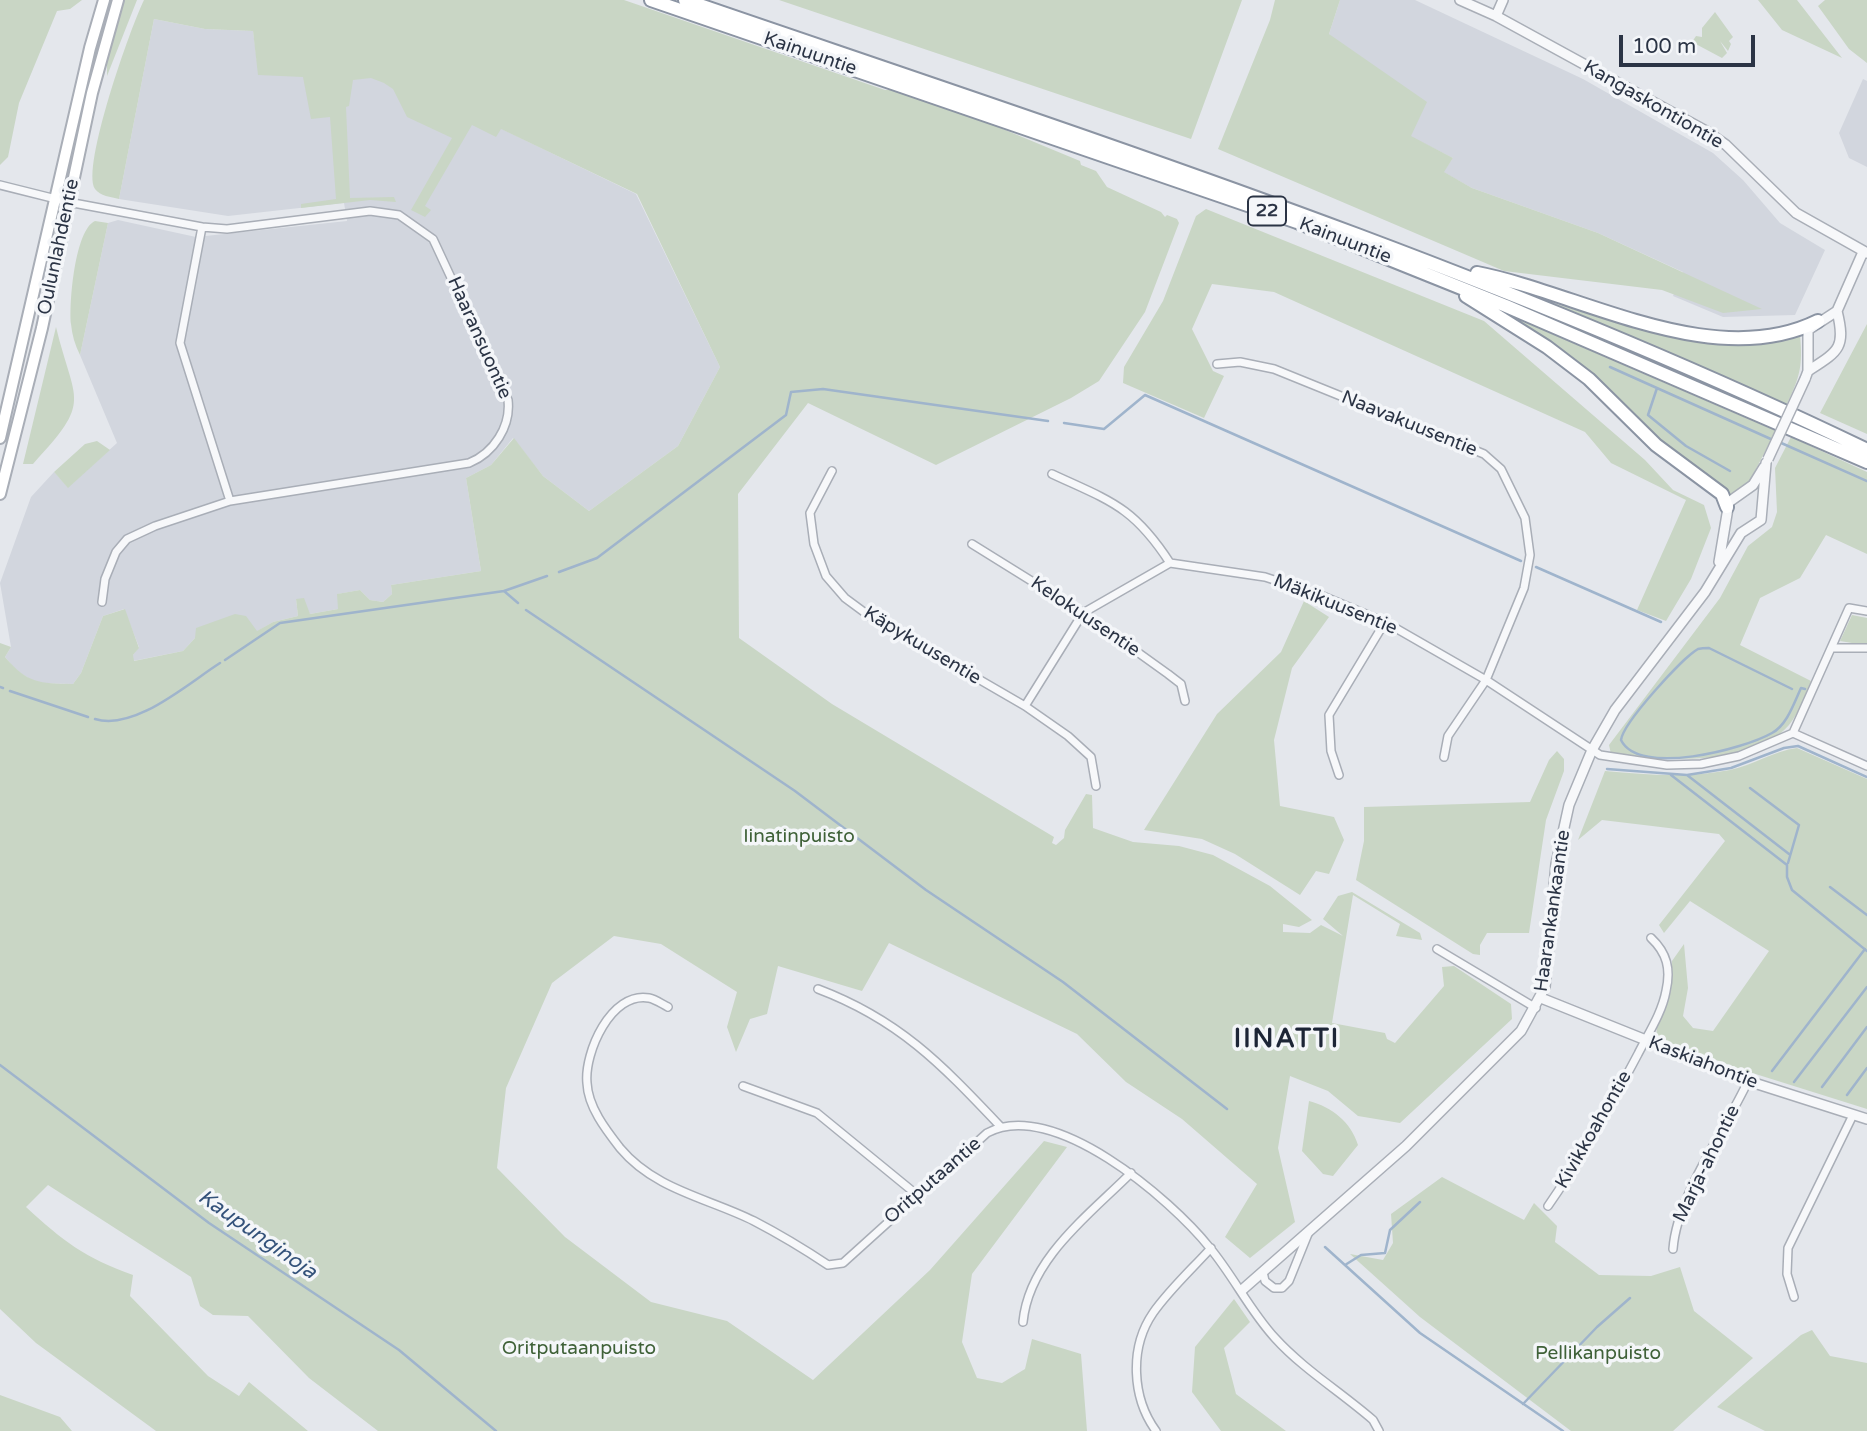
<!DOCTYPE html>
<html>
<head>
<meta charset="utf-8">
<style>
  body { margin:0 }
  #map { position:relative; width:1867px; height:1431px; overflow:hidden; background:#e4e7ec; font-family:"Varela Round",sans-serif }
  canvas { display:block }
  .scale { position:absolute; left:1619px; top:35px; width:136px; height:32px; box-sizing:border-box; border:4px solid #2b3445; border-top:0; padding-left:9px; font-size:21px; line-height:24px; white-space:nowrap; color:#2b3445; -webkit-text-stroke:5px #f4f6f9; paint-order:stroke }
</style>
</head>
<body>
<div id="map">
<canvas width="1867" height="1431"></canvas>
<div class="scale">100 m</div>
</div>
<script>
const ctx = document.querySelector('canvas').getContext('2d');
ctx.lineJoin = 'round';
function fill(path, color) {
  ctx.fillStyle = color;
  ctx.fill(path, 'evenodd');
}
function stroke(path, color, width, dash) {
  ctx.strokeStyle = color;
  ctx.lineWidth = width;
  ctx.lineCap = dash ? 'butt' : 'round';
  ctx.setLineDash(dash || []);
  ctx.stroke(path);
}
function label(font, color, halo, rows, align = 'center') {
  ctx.font = font + ' "Varela Round",sans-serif';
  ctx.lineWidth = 7;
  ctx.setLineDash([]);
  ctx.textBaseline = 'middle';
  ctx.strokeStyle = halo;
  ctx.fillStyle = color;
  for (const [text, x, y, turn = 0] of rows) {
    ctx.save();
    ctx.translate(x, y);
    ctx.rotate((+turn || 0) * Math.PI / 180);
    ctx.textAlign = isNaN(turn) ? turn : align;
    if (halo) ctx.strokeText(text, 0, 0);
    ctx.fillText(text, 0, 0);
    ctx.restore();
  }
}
const built = new Path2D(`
  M1340,0H1415L1583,79L1713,153L1743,180L1780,223L1825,250L1795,315L1723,317L1673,296L1683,272L1598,233L1472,188L1443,172L1453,158L1411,137L1329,34Z
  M154,19L205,29L253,31L259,75L378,69L636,194L720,367L678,446L589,511L543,476L513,438L491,465L466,478L481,571L391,585L392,594L383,602L370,600L360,590L338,594V609L310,614L296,599L298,616L273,622L256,632L195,638L183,651L133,661V655L139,647L124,609L103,616L81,673L73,684L36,683L16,670L5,657L11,647L0,583L31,497L54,472L68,487L117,443L80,355L108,223L118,220L196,237L347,221L344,203L228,216L119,199Z
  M1863,79L1867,81V167L1849,158L1839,133Z`);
const green = new Path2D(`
  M0,0H82L70,9L57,11L19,103L8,157L0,165Z
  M123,0H137L107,76V58Z
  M144,0H624L885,90H894L974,117L1080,161L1081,165L1096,171L1107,187L1161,212L1165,217L1167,215L1177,219L1179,223L1145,312L1099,381L1071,398L936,465L808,403L738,494L739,638L832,704L1054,837L1052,843L1056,845L1064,838L1065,830L1086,794L1092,795L1093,828L1133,842L1179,846L1213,855L1270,886L1312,920L1299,927L1283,924V932L1310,933L1321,925L1343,936L1323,919L1338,896L1352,892L1420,933L1422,940L1396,936L1400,924L1353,895L1332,1023L1385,1033L1387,1039L1395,1043L1444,986L1442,967L1454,966L1511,1004L1512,1019L1400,1123L1358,1116L1328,1091L1290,1076L1278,1148L1295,1222L1250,1258L1225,1237L1257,1184L1182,1119L1126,1082L1077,1034L889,943L862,991L778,966L767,1014L750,1019L736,1052L727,1027L737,992L661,944L614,936L552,983L506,1088L497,1168L565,1237L651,1302L727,1321L813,1380L930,1270L1044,1141L1067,1147L972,1274L962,1342L977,1378L1002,1383L1025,1369L1032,1339L1081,1354L1087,1431H378L309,1378L248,1316L213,1315L200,1306L191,1277L48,1185L26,1207C63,1241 85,1258 133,1275L130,1296L208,1376L239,1396L249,1382L308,1431H156L36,1343L0,1309V643L11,647L5,657C28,684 39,683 73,684L81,673L103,616L125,609L139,648L133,655L134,661L183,651L195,638L196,628L235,614L246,616L257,631L273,622L298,616L296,599L304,598L310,614L338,609L337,594L360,590L370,600L383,602L392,594L391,585L481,571L466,478L491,465L514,438L543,476L589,511L678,446L720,367L637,194L501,129L496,137L472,125L425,206L431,210L425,217L411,210L452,138L407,117L393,89L384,83L371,78L353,80L349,106L346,107L350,198L394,197L396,202L370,200L301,208V204L336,199L330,117L311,119L303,77L258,75L253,31L205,29L154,19L119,199C111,197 100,196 95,189C81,167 131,26 144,0Z
  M779,0H1242L1191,139Z
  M1275,0H1340L1329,34L1427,102L1411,136L1453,158L1444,172L1472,188L1598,233L1762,309L1723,313L1662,290L1504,271L1218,149L1270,20Z
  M1758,0H1797L1842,58L1782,30Z
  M1825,0H1867V63L1849,49L1818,6Z
  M1715,12L1733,37L1729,41L1731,44L1728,51L1720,41L1727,53L1722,58L1692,42L1696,36L1702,37V28Z
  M1206,209L1484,321L1645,460L1673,490L1704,505L1711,528L1691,579L1666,621L1637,610L1686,500L1611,463L1585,432L1274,292L1212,284L1192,329L1213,371L1224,376L1204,418L1123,383L1124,367L1163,301L1196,216Z
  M95,221L108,223L80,355C75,345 72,335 71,324C69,302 75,230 95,221Z
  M1550,302C1611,321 1741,360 1800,335C1803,366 1800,377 1786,406Z
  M1499,311L1776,431L1748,484L1727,496L1688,468Z
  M1867,324V434L1820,413Z
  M56,327C75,405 93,399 33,464H23Z
  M1791,437L1867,472V554L1826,535L1800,578L1760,598L1740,645L1811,681C1805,695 1799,713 1789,725C1752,768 1661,760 1611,754L1609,745L1720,598L1748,546L1772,527L1777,512L1775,468Z
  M97,441L110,450L68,488L54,472L85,444Z
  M1304,601L1329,617L1292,668L1274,740L1280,806L1334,817L1344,840L1329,874L1316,871L1300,895L1235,854L1202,839L1144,830L1217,714L1281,652Z
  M1852,615L1867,618V643L1864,645L1840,641Z
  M1797,748L1867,779V1109L1746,1071L1656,1038L1657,1027L1671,991L1672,961L1684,944L1688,988L1683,1016L1693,1028L1713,1031L1769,951L1690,901L1664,933L1659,925L1725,841L1719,834L1602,820L1578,840L1605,771C1648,775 1688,778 1730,770C1753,765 1774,751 1797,748Z
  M1557,751L1564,759V771L1546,820L1529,933H1487L1480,945V955L1473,954L1356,880L1364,841V807L1530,802L1549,760Z
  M1309,1101C1332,1107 1351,1122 1358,1145L1333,1176L1323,1174L1302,1151Z
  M1442,1177L1524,1220L1534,1203L1557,1226L1555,1242L1599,1275L1651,1276L1680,1267L1694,1311L1753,1358L1673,1431H1571L1420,1317L1350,1254L1383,1260L1393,1243L1391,1214Z
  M1234,1299L1250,1322L1224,1348L1236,1394L1286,1431H1221L1192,1392L1195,1347Z
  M1812,1330L1830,1356L1867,1363V1431H1765L1717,1407L1801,1335Z
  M0,1395L60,1417L72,1431H0Z`);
const stream = new Path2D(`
  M1610,367L1773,440
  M1657,388L1648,415L1686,446L1730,471
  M1064,423L1104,429L1145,395L1521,561
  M1779,442L1867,481
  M1536,567L1661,622
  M559,572L597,558L786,415L791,392L823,389L1048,421
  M504,591L547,576
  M526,610L795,791L926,890L1063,982L1227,1109
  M225,660L280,623L504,591L518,603
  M0,687L3,688
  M1792,689L1709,648C1705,648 1702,648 1698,649C1682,658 1623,723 1621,740C1639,777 1744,749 1772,733C1787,725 1794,703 1801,688L1805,689
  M10,691L88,717
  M95,719C135,731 187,684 220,663
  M1607,769L1687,775L1731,768L1784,748L1798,746L1867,777
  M1671,775L1787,865V877L1792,890L1867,951
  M1687,775L1789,854
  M1750,788L1799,825L1788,863
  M1830,887L1867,915
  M0,1065L209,1223L399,1350L496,1431
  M1772,1071L1865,949
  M1794,1082L1867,987
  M1822,1087L1867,1027
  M1847,1095L1867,1068
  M1325,1247L1420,1333L1563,1431
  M1345,1265L1361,1255L1385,1253L1390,1230L1420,1202
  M1523,1404L1597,1327L1630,1298`);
const minor = new Path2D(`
  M0,185L68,202L202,227L227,229L370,211L399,215L433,239L508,400C511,426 494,453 469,463L230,501L155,526L127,539L116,552L105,579L102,602
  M202,227L180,343L230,501
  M1217,364L1240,362L1274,369L1484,454L1501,469L1525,518L1530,555L1524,588L1486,680L1448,736L1444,757
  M832,471L810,513L814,544L826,576L845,598L868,615L1025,706L1068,736L1091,757L1096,786
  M1052,474C1110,501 1133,506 1170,563
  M972,544L1083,613L1168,674L1181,684L1185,701
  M1832,648H1867
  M1025,706L1083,613L1170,563L1265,577L1323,596L1385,622L1486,680L1600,755L1667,765L1701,764L1739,756L1793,733L1867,766
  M1793,733L1849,608L1867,611
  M1339,775L1331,751L1329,715L1385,622
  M1437,949L1536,1008
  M818,989C900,1020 942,1065 1000,1126
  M668,1007C662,1004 655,999 649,998C611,991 584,1053 587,1083C588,1107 606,1130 620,1148C655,1190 708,1198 754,1221C779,1234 804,1249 828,1265L843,1263L987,1133C1052,1097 1171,1199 1210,1248C1234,1277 1250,1311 1275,1338C1302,1368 1342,1393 1373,1420L1379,1431
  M743,1086L817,1113L916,1194
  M1548,1206C1582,1157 1610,1107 1638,1054C1648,1034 1662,1013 1666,991C1671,969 1667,953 1651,938
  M1673,1249C1677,1195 1725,1131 1748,1081
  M1263,1272L1265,1281L1274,1288H1282L1289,1281L1308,1234
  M1794,1297L1787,1274L1788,1248L1853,1115
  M1023,1322C1029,1259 1089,1215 1131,1173
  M1156,1431C1132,1398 1129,1348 1153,1313C1169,1290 1192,1269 1211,1248`);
const tertiary = new Path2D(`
  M1460,0L1496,16L1706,131L1726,145L1796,213L1867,253
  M1496,16L1503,0
  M1808,371C1839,351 1846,348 1837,311
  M1805,379L1808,371V330L1837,311L1863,252
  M1719,562L1729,502L1753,485L1764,467
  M1541,998L1748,1081L1867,1119
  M1242,1290L1406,1146L1521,1031L1545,987L1556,864L1569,805L1592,750L1615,710L1705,592L1741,533L1761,520L1766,463`);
const secondary = new Path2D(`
  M0,438L90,48L104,0
  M0,494L42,328L92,93L118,0`);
const trunk = new Path2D(`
  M651,0L1297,222L1506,306L1867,462
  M685,0C1084,137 1486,266 1867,450
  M1477,273C1580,293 1713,373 1818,321
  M1466,296L1547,347L1589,379L1656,445L1722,494L1727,507`);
const tertiaryBridge = new Path2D(`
  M1768,459L1805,379`);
const shields = [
  [1267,211,38]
];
const shieldNames = [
  ["22",1267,211]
];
const streetNames = [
  ["Kainuuntie",810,54,19],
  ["Kangaskontiontie",1653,105,30],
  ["Kainuuntie",1345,241,21],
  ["Oulunlahdentie",59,247,-78],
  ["Haaransuontie",479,338,66],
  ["Naavakuusentie",1409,424,22],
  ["Mäkikuusentie",1335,605,22],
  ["Kelokuusentie",1085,617,34],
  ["Käpykuusentie",922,646,31],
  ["Haarankankaantie",1553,911,-82],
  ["Kaskiahontie",1703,1063,21],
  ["Kivikkoahontie",1594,1130,-60],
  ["Marja-ahontie",1707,1164,-64],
  ["Oritputaantie",933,1181,-41]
];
const parkNames = [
  ["Iinatinpuisto",799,837],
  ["Oritputaanpuisto",579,1349],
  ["Pellikanpuisto",1598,1354]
];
const waterNames = [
  ["Kaupunginoja",257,1235,35]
];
const districtNames = [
  ["IINATTI",1287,1040]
];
fill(built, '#d2d6de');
fill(green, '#c9d6c5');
stroke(stream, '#9fb4cc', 2.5);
stroke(minor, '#a9aeb7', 10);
stroke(tertiary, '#a9aeb7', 12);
stroke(secondary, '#a9aeb7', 14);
stroke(trunk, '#8b94a3', 16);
stroke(minor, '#f7f8fa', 7);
stroke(tertiary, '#f7f8fa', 9);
stroke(secondary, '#fff', 10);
stroke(trunk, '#fff', 12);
stroke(tertiaryBridge, '#a9aeb7', 12, []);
stroke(tertiaryBridge, '#f7f8fa', 9);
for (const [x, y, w] of shields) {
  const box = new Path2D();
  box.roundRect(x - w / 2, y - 14.5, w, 29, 5);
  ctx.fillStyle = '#f4f6f9';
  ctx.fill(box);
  stroke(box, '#2b3445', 2);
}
label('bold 18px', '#2b3445', null, shieldNames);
label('19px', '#2b3445', '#f4f6f9', streetNames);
label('19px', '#3f6138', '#f4f6f9', parkNames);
label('italic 21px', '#34527a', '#f4f6f9', waterNames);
ctx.letterSpacing = '2px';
label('bold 26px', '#1d2536', '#f4f6f9', districtNames);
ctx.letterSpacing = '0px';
</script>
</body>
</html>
